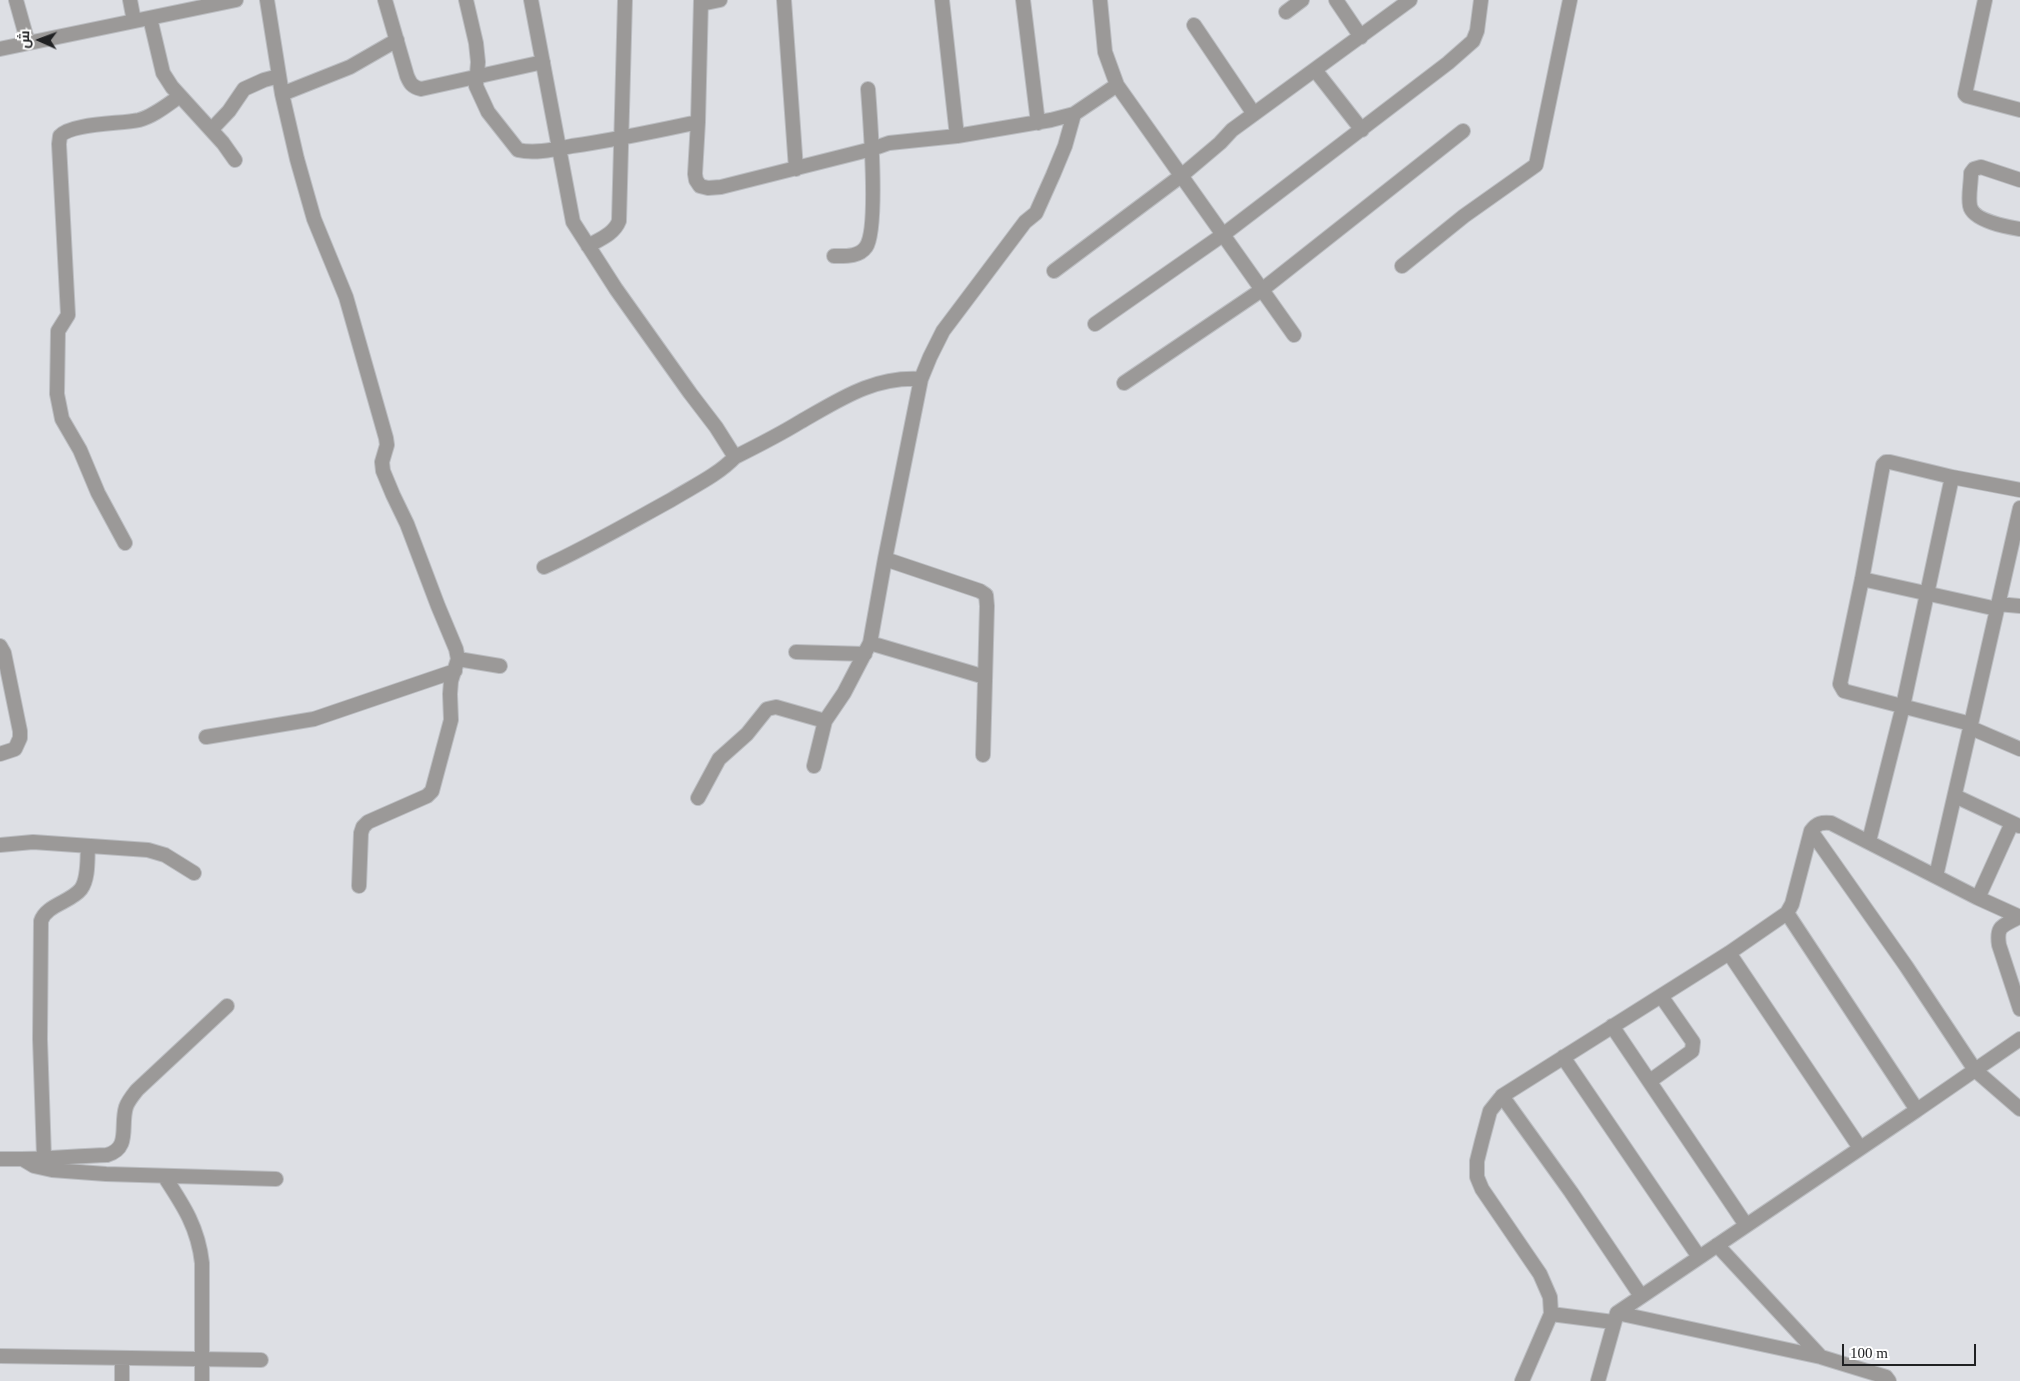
<!DOCTYPE html>
<html>
<head>
<meta charset="utf-8">
<style>
  body { margin:0 }
  #map { position:relative; width:2020px; height:1381px; overflow:hidden; background:#dddfe4; font-family:"Times New Roman",Cairo,serif }
  canvas { display:block }
  .north { position:absolute; left:15px; top:15px; width:50px; height:50px; -webkit-text-stroke:4px #fff; paint-order:stroke; rotate:272deg; font-size:14px; font-weight:700; line-height:20px; text-align:center; color:#202123 }
  .north::after { content:''; display:block; margin:auto; width:18px; height:22px; background:#202123; clip-path:polygon(50% 0,100% 100%,50% 72%,0 100%) }
  .scale { position:absolute; left:1842px; top:1344px; width:134px; height:22px; box-sizing:border-box; border:2px solid #202123; border-top:0; padding-left:6px; font-size:15px; line-height:18px; white-space:nowrap; color:#202123; -webkit-text-stroke:4px #fff; paint-order:stroke }
</style>
</head>
<body>
<div id="map">
<canvas width="2020" height="1381"></canvas>
<div class="north">ش</div>
<div class="scale">100 m</div>
</div>
<script>
const ctx = document.querySelector('canvas').getContext('2d');
ctx.lineJoin = 'round';
function stroke(path, color, width, dash) {
  ctx.strokeStyle = color;
  ctx.lineWidth = width;
  ctx.lineCap = dash ? 'butt' : 'round';
  ctx.setLineDash(dash || []);
  ctx.stroke(path);
}
const minor = new Path2D(`
  M16,0L28,43
  M130,0L134,21
  M267,0L282,94L297,159L314,219L346,297L386,438L387,445L382,462L383,471L393,495L407,524L438,606L456,649L458,659L451,681L450,694L451,720L432,791L427,796L368,822L363,827L361,833L359,886
  M385,0L407,76C410,83 412,87 421,89L543,62
  M466,0L476,43L478,62L476,86L488,112L518,150C535,154 556,149 572,146C615,140 656,131 698,122
  M531,0L573,222L616,289L690,393L716,427L735,457C718,475 692,487 671,500C629,523 588,547 544,567
  M701,0L698,122L695,174L696,180L700,186L708,188L721,187L872,149L889,143L957,136L1051,120L1074,114L1117,85
  M784,0L796,169
  M942,0L957,136
  M1023,0L1038,123
  M1100,0L1105,52L1117,85L1294,335
  M1336,0L1361,37
  M1985,0L1965,94L1967,96L2020,110
  M701,4L720,0
  M1286,12L1302,0
  M150,18L163,73L172,87L223,143L235,160
  M1194,25L1254,114
  M0,49L236,0
  M1315,70L1362,130
  M282,94L350,67L397,40
  M211,130L229,111L244,89L264,80L279,76
  M2020,180L1981,167L1974,169L1971,173C1971,184 1968,196 1970,206C1973,221 2008,227 2020,229
  M588,246C600,239 614,234 619,221L625,0
  M834,256C846,256 859,257 866,247C879,229 870,116 868,89
  M1402,266L1464,216L1536,165L1570,0
  M1054,271L1181,176L1220,143L1232,130L1410,0
  M1095,324L1224,234L1448,63L1473,41L1477,31L1481,0
  M1124,383L1263,289L1463,131
  M735,457C757,446 779,435 800,422C839,400 873,376 921,379
  M2020,490L1952,477L1890,462H1886L1883,465L1862,579L1840,684L1844,691L1971,724L2020,508
  M125,543L98,493L80,450L62,419L57,394L58,331L68,315L59,144L60,136C71,123 121,124 139,120C154,116 167,105 180,96
  M885,559L980,591L986,595L987,606L983,755
  M1862,579L1997,609
  M1998,604L2020,606
  M870,643L985,677
  M0,646L4,653L20,731V738L15,749L0,754
  M796,652L865,654
  M458,659L500,666
  M1971,728L2020,749
  M206,737L314,719L455,671
  M814,766L825,721L844,693L870,643L885,559L921,379L930,357L943,331L1025,222L1036,213L1053,175L1065,146L1074,114
  M1955,796L2019,826
  M698,798L719,759L747,734L767,709L776,707L825,721
  M1869,841L1903,706L1952,477
  M0,845L33,842L148,850L165,855L194,873
  M1936,876L1971,724
  M1978,898L2012,823
  M1787,913L1917,1110L1975,1070L1906,966L1811,831
  M2019,917C2003,926 1996,925 1999,945L2020,1009
  M1729,953L1860,1148
  M1612,1026L1746,1225
  M2020,1039L1975,1070L2020,1109
  M1563,1057L1699,1257
  M1650,1081L1692,1051L1693,1042L1661,996
  M1502,1096L1571,1192L1641,1296
  M44,1157L40,1039L41,921C46,905 71,902 81,889C89,878 87,858 88,846
  M0,1159C36,1160 72,1156 107,1155C131,1148 120,1126 126,1107C128,1101 133,1095 137,1090L227,1006
  M24,1160L34,1166L52,1170L106,1174L276,1179
  M164,1176C183,1205 198,1227 202,1263V1381
  M1617,1313L1821,1357L1717,1245
  M1551,1314L1613,1322
  M0,1356L261,1360
  M1821,1357L1886,1377L1889,1381
  M122,1358V1381
  M1522,1381L1551,1314L1550,1297L1540,1274L1482,1189L1477,1177V1161L1482,1141L1490,1111L1502,1096L1729,953L1787,913L1792,904L1811,831C1817,823 1822,822 1831,823L1978,898L2020,917
  M1598,1381L1617,1313L1917,1110`);
stroke(minor, '#bbbdc1', 16);
stroke(minor, '#9b9998', 14);
</script>
</body>
</html>
